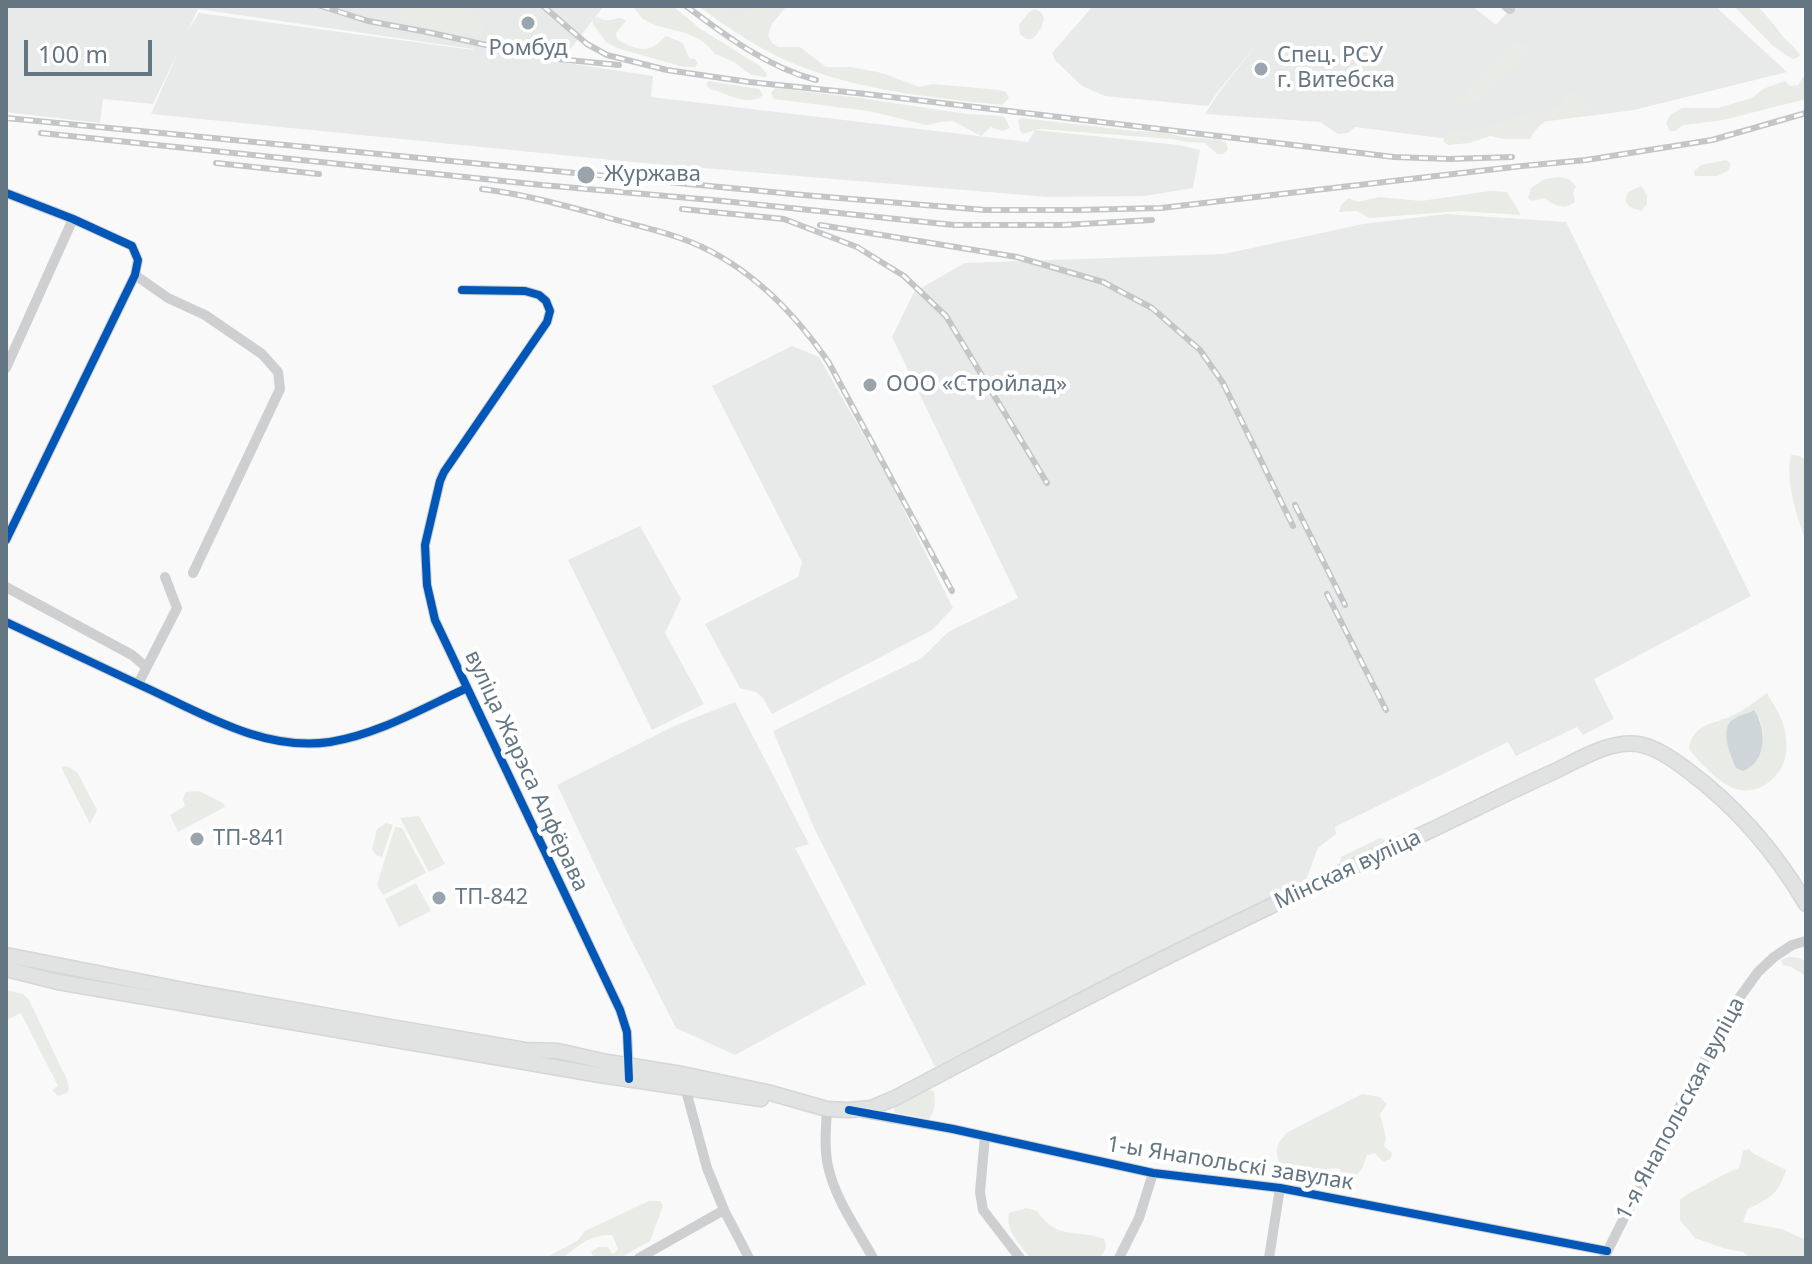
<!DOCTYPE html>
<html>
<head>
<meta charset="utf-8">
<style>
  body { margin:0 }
  #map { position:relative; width:1812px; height:1264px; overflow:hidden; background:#f9f9f9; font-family:"Noto Sans",sans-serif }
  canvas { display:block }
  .frame { position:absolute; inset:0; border:8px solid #657683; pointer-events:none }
  .scale { position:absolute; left:24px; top:40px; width:128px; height:36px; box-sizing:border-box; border:4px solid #657683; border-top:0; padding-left:10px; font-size:24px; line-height:28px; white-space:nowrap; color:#657683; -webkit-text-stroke:6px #fff; paint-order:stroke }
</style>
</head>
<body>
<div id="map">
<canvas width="1812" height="1264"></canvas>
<div class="frame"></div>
<div class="scale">100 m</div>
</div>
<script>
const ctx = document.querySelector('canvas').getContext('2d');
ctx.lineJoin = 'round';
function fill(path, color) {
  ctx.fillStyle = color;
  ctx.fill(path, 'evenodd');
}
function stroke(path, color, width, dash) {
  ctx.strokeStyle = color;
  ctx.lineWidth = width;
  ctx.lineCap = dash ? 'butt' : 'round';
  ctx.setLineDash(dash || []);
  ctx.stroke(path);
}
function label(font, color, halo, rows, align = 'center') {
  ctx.font = font + ' "Noto Sans",sans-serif';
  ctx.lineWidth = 8;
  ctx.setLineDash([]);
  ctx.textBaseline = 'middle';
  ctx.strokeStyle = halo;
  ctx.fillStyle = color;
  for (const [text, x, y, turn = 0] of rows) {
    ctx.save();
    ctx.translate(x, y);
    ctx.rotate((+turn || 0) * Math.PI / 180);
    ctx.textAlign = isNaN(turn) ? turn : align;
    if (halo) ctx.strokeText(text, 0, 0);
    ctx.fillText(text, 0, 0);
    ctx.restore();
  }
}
const built = new Path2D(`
  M6,6H604L560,62L653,76L651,97L1028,142L1035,130L1179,145L1200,150L1193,188L1145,196L1048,197L632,162L151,114L179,50L153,104L103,99L100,123L6,112ZM198,9L473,49L474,50L199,13L188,30Z
  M698,6H787L760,38Z
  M1093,6H1472L1496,25L1513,6H1715L1787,72L1634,110L1471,131L1441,138L1355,127L1348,133L1338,134L1320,122L1205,114L1220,91L1257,44L1219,90L1208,106L1105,96L1082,86L1055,60L1052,53Z
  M1446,214L1566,222L1751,596L1594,679L1614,719L1583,735L1577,727L1516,756L1508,742L1335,827L1336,834L1318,848L1306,880L935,1067L815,830L773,731L922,658L948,632L1018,598L892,337L914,292L965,263L1224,254L1363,224Z
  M792,346L819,357L889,480L953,608L932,630L772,714L763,698L756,692L740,688L705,624L798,577L802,562L712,386Z
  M640,526L681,599L665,633L704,704L652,730L568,560Z
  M735,702L809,844L795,848L866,984L735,1055L676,1028L627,932L557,785L674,726Z`);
const green = new Path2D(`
  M401,6H463L483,25L484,30L481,33H450L398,20L396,17Z
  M632,6H673L699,28L760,66L767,74L766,77L752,75L744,70L734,62L715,54L708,46L699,39L685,33L655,25L643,19Z
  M698,6H723L730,14L739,16L748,12L754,6H777L768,36L772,43L778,47H800L826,67H851L882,73L919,87L933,84L999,90L1006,92L1009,98L1002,105C927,97 850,90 781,58C752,44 724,25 698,6Z
  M1734,6H1757C1768,16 1776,28 1785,39C1791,45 1796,48 1800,55L1797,58L1792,59L1773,46Z
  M1034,9L1041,12L1044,18C1042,28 1039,33 1032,39H1026L1020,34L1019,25L1029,12Z
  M597,17C600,18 602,20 605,20C614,22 619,14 626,21L616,33L617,39C628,46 644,54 656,45C660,42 662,39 666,36L683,43L689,58L695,59L698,63L695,67H684L617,48L606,42L593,24L592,19Z
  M1516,41L1526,45L1528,51L1527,56L1485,97L1478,102L1452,107L1450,106L1460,95L1468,97L1469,94L1466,89Z
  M1803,77H1806V99L1723,120L1683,125L1675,131H1670L1666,123L1670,115L1682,108H1718L1752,98L1763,89L1785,81L1790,86L1798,85Z
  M708,81L759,89L763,95C748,108 727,93 710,89L706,85Z
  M775,88L860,98L967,114L1004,116L1010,128L1002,131L991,127L981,136L953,121L940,122L927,125L869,111L774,99L771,93Z
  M1575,92L1595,109C1569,125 1551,103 1530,139H1504L1490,136L1470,143L1448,145L1443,141L1445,134C1456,128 1465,131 1476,129C1491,127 1500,121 1513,117C1538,110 1551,118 1569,93Z
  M1021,118L1135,131L1163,132L1182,137L1216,139L1226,142L1228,150L1223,154H1217L1205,143L1187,142L1172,139L1038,129L1023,134L1020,130L1018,121Z
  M1726,160L1731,164L1728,171L1717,176H1695L1694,171L1701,165Z
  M1559,177L1569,179L1576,186L1573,193L1575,202C1563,211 1555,205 1544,198L1532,201L1528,198L1531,188L1545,179Z
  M1641,186L1647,195V204L1641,211L1630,207L1625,201L1628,192Z
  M1490,191L1507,192L1521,215L1460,211L1369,218L1357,211L1339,212L1341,205L1349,198L1358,202L1379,197L1421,201Z
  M1791,455L1800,456L1806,461V542C1797,515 1785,483 1791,455Z
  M1767,693C1773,704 1781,715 1784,727C1786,737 1788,749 1785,759C1778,781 1754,798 1731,787C1715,779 1700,763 1689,749C1692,723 1714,725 1733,715C1746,709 1756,701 1767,693ZM1744,716L1760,719L1763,734L1761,750L1736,768L1728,745L1729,723L1734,719Z
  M66,766L77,772L97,810L90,824L61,767Z
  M199,791L223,803L225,807L178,832L170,815L185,806L183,799L186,792Z
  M419,816L445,864L429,872L400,818Z
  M386,823L393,825L382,857L376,855L372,849L377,829Z
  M395,827L402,828L426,873L383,895L377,885Z
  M1380,838L1385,840L1384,845L1343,864L1340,862L1341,857Z
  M416,883L431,911L399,927L385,899Z
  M1789,957L1799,958L1806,962V976L1791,967L1783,965L1781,960Z
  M6,990L23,994L29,1000L67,1080L69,1089L67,1093L58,1096L52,1090L58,1086L21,1013L6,1020Z
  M927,1090L934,1091C936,1100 935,1113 929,1119L895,1113L894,1107Z
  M1362,1094L1380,1097L1387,1104L1380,1114L1386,1138L1384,1146L1392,1153L1391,1158L1385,1162L1381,1160L1375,1153L1367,1155L1362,1169L1348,1184L1342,1182L1340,1169C1320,1165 1322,1181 1308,1185C1289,1190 1279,1170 1277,1154C1276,1144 1281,1139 1288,1132Z
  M1749,1149L1754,1154L1786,1170C1778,1195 1770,1198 1748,1209L1743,1222L1782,1229L1806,1240V1258H1750L1743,1252L1723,1248L1695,1238L1680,1220V1200C1688,1193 1694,1191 1703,1186C1715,1179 1726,1173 1739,1168L1743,1151Z
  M649,1201H660L663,1206L650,1241L620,1258H594L591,1252L598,1247H608L612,1254L615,1253L618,1249L612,1235C593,1234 580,1244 566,1255V1258H545L577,1241L585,1231Z
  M1026,1208L1037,1211C1057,1241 1075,1228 1104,1239C1108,1247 1105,1252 1099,1258H1030C1020,1244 1005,1231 1009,1213Z`);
const water = new Path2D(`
  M1754,710C1767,729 1767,762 1743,771L1736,768C1731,756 1721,734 1730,722C1735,716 1748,714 1754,710Z`);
const minor = new Path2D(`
  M1506,6L1510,9
  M6,193L73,219L132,246L138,260L135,275L6,540
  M135,275L168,298L205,315L262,354L278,372L280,389L193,573
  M462,290L525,291L539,295L546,301L550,311L547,322L444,472L440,481L425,545L427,585L435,620L620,1010L627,1032L629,1069
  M6,368L73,219
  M6,587L132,655L146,667
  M6,622C51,643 95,664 140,685C200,712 262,752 330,742C379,734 423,708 467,688
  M138,684L177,608L165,577
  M685,1087L707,1168L724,1210L749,1258
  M827,1109C826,1128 824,1148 828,1166C835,1199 857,1229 873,1258
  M862,1113L953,1129L1153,1173L1280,1188L1607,1251
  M985,1136L980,1192L983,1210L1020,1258
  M639,1258L724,1210
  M1119,1258L1139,1218L1153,1173
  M1269,1258L1280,1188
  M1604,1258L1683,1100L1734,1005L1758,972L1774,957L1792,945L1806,941`);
const secondary = new Path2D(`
  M6,955L189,991L397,1028L525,1050L558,1051L607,1062L682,1074L767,1092L827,1109L849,1110L871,1108L895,1098C996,1045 1096,991 1197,942C1274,904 1350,868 1427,832C1469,812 1511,791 1553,772C1579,760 1609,740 1638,744C1656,747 1672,759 1686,769C1736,806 1775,851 1806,904
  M6,969L58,982L600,1075L761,1099`);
const rail = new Path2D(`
  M321,6L368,21L427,32L500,48L558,59L619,65
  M543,6L587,44L607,55L667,70L749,82L866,94L1394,157L1450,159L1512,157
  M686,6C726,36 767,67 816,80
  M6,118L803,195L985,210H1078L1161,208L1522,166L1586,160L1712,140L1806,113
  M41,133L542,185L723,201L954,225H1064L1152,220
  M216,163L319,174
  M482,189C523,194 563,205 603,216C628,224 655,229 680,238C743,260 792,309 829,363L952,591
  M682,209L784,219L857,247L904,276L946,316L1047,483
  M820,225L1017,257L1103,282L1152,308L1200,350L1223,383L1293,526
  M1295,505L1345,605
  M1327,594L1386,710`);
const cycleway = new Path2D(`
  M6,193L73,219L132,246L138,260L135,275L6,540
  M462,290L525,291L539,295L546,301L550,311L547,322L444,472L440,481L425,545L427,585L435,620L620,1010L627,1032L629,1079
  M6,622C51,643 95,664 140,685C200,712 262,752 330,742C379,734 423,708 467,688
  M849,1110L953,1129L1153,1173L1280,1188L1607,1251`);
const markers = [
  [528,23,8,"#99a4ac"],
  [1261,69,8,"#99a4ac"],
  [586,175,10,"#99a4ac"],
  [870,385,8,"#99a4ac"],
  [197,839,8,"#99a4ac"],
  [439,898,8,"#99a4ac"]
];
const poiNames = [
  ["Ромбуд",528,49,"center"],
  ["Спец. РСУ",1277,56],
  ["г. Витебска",1277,81],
  ["Журжава",604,175],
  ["ООО «Стройлад»",886,385],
  ["ТП-841",213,839],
  ["ТП-842",455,898]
];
const streetNames = [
  ["вуліца Жарэса Алфёрава",526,771,65],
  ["Мінская вуліца",1348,870,-25],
  ["1-я Янапольская вуліца",1681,1109,-62],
  ["1-ы Янапольскі завулак",1230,1164,9]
];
fill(built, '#e8e9e9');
fill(green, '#e8ebe6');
fill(water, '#ced6d9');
stroke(secondary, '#d5d6d7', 17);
stroke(minor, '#cecfd0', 10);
stroke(secondary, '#e1e2e2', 14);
stroke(rail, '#c3c5c6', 6);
stroke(rail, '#fff', 3, [9]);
stroke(cycleway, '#0057b8', 8);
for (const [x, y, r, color] of markers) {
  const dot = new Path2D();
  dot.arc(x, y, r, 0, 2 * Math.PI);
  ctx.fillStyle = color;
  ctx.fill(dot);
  stroke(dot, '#fff', 3);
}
label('22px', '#657683', '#fff', poiNames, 'left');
label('22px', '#657683', '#fff', streetNames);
</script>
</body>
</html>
